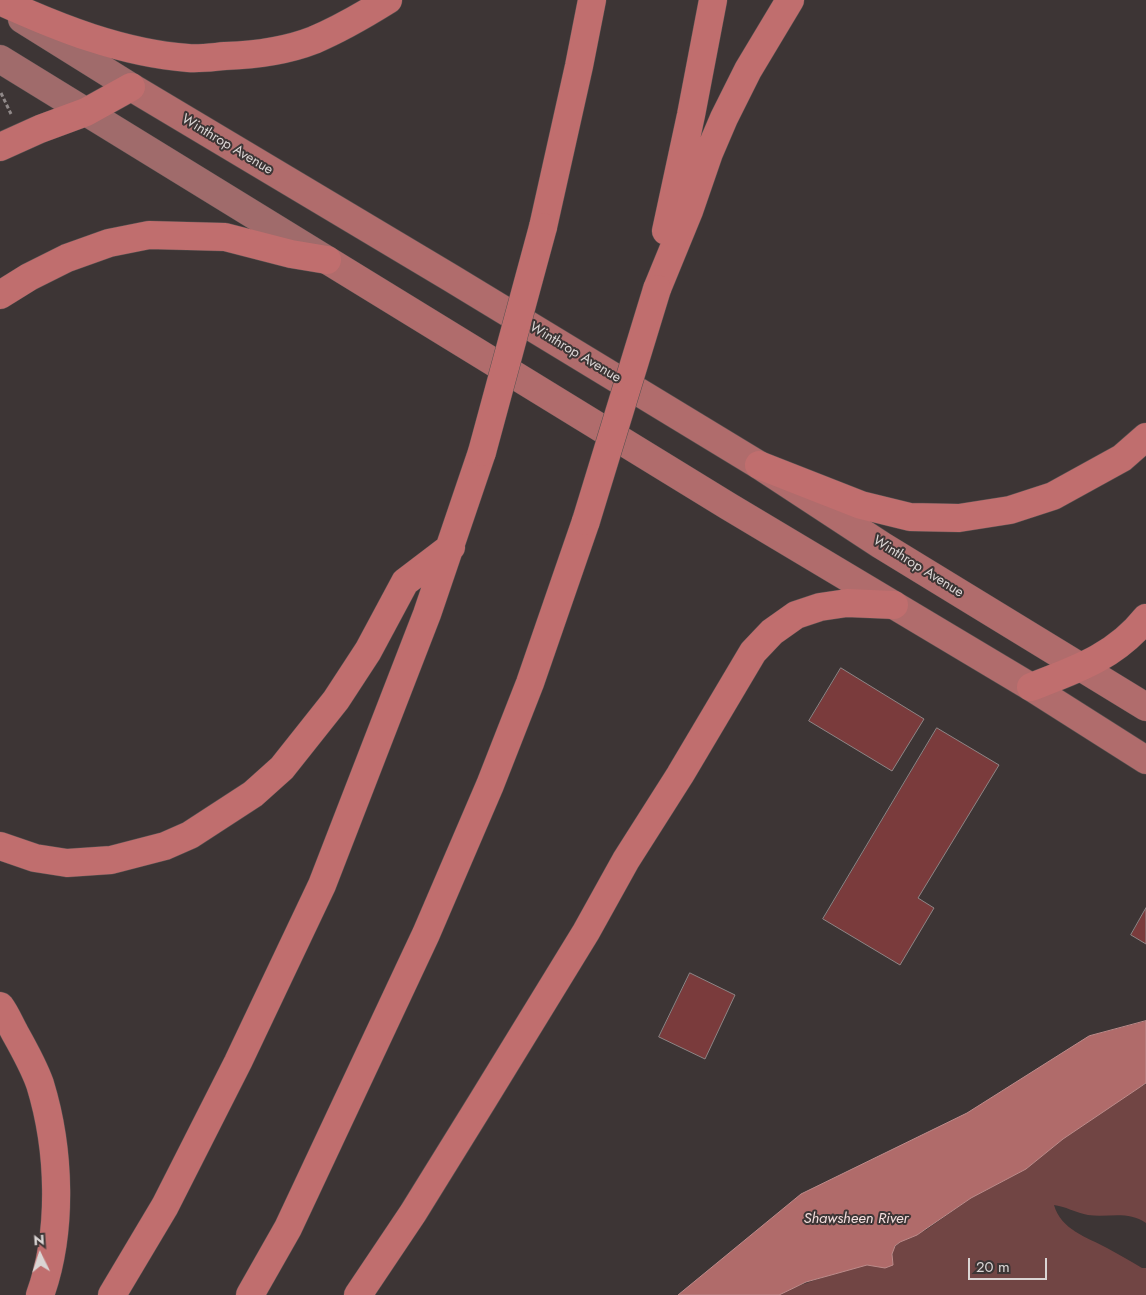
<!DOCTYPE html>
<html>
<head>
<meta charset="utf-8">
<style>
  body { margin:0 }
  #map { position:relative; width:1146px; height:1295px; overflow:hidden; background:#3d3535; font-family:Jost,sans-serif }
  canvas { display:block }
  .north { position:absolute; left:15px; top:1230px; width:50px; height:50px; -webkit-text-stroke:4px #3d3535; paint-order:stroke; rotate:356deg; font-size:14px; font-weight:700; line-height:20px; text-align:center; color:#dad5d4 }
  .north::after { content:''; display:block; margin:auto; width:18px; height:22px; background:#dad5d4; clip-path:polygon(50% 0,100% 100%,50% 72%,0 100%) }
  .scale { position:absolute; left:968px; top:1258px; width:79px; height:22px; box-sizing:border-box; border:2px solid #dad5d4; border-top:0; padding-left:6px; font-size:15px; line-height:18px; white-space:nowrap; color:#dad5d4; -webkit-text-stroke:4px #3d3535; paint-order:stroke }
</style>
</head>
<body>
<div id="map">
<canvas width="1146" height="1295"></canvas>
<div class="north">N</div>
<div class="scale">20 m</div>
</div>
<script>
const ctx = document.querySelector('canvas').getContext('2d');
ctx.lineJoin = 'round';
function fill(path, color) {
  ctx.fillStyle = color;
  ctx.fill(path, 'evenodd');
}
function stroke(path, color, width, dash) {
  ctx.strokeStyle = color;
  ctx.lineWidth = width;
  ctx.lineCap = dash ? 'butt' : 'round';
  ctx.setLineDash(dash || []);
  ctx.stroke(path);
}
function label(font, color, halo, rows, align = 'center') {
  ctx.font = font + ' Jost,sans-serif';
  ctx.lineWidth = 4;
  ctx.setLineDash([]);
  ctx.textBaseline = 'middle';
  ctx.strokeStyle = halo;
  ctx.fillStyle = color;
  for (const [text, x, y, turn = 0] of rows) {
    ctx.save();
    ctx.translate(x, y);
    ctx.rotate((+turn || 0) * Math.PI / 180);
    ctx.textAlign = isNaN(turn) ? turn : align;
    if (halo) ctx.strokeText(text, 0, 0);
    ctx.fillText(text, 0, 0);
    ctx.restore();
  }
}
const green = new Path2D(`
  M1146,1084V1223C1127,1210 1109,1218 1088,1215C1077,1213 1064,1206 1054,1205C1061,1230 1087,1237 1107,1248C1119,1255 1131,1261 1142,1268H1146V1295H777C798,1285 818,1279 840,1272C847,1270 855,1267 862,1265C872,1264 885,1270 893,1264L892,1250L900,1242L926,1230L971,1198L1026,1169L1063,1139L1133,1091Z`);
const water = new Path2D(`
  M1146,1021V1083L1063,1139L1026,1169L971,1198L917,1235L900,1242L895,1246L892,1254L893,1265L885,1268L867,1265L806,1282L779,1295H678L801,1194L967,1113L1089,1036Z`);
const building = new Path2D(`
  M841,668L924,719L892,771L809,721Z
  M937,728L999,765L918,898L934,908L900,965L823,919Z
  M1146,908V944L1131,935Z
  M690,973L735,995L705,1059L659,1037Z`);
const path = new Path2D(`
  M1,93L11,114`);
const primary = new Path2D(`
  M22,19L131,87
  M0,59L327,260`);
const trunk = new Path2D(`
  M131,87L451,278L759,465L881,545L1146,707
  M327,260L728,506L1031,687L1146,760`);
const motorway = new Path2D(`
  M0,1C59,28 122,53 188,58C200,59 213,57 225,56C256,55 286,51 314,40C340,29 364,15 388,0
  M0,147L40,129L86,112L131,87
  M543,227L579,66L592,0
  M666,231L691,115L713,0
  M657,289L689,211L709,153L724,118L748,70L790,0
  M0,295L29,277L67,258L109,243L149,235L225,237L291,254L327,260
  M759,465L861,505L910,517L959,518L1010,510L1053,496L1122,458L1146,437
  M1031,687C1075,670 1115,657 1146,618
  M0,846L35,858L67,863L111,860L165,846L190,835L253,794L282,768L336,700L368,651L405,582L451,547
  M0,1006C6,1014 10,1024 15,1033C24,1049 34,1067 40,1084C60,1149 63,1231 40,1295
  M112,1295L165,1206L238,1062L322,885L427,614L482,452
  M250,1295L288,1228L426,934L490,785L530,683L586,521
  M358,1295L413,1213L483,1100L586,932L626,860L680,775L753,652L772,632L796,615L820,607L847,603L894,605`);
const motorwayBridge = new Path2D(`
  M482,452L543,227
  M586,521L657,289`);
const streetNames = [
  ["Winthrop Avenue",227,145,31],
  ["Winthrop Avenue",575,353,31],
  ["Winthrop Avenue",918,567,32]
];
const waterNames = [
  ["Shawsheen River",856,1219]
];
fill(green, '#714544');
fill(water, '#b06b6a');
stroke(water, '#bd8b8a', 1);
fill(building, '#7a3b3c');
stroke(building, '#8e8585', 1);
stroke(primary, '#575150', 29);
stroke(trunk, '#575150', 29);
stroke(motorway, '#575150', 29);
stroke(path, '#908989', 3, [4, 2.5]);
stroke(primary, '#a06b6b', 28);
stroke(trunk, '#b06c6c', 28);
stroke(motorway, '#c06e6e', 28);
stroke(motorwayBridge, '#575150', 29, []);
stroke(motorwayBridge, '#c06e6e', 28);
label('14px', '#dad5d4', '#3d3535', streetNames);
label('italic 15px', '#f3dedd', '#3d3535', waterNames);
</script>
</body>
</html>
